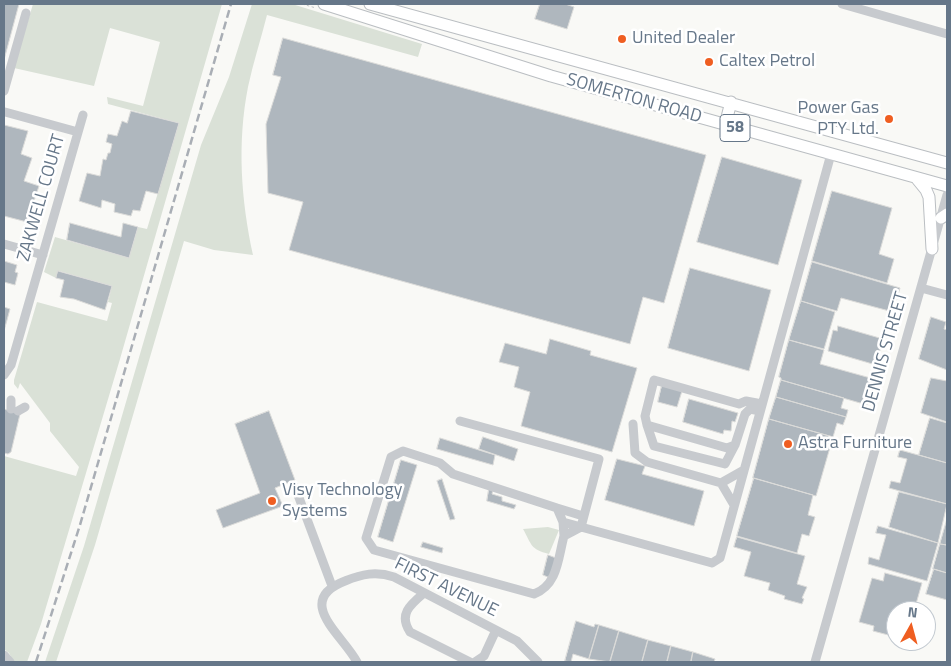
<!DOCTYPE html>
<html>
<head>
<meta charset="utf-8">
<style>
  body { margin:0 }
  #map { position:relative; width:951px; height:666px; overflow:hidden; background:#f9f9f6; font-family:"Titillium Web",sans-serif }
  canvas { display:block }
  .frame { position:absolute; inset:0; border:5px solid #667789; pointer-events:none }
  .north { position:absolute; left:886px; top:601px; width:50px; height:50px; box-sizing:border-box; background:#fff; border:1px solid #c2c9d0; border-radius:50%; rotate:7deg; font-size:14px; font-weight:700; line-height:20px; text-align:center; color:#667789 }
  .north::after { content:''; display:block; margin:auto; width:18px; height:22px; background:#ef5e21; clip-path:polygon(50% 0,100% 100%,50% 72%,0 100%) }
</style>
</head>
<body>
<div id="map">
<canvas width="951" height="666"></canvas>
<div class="frame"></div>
<div class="north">N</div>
</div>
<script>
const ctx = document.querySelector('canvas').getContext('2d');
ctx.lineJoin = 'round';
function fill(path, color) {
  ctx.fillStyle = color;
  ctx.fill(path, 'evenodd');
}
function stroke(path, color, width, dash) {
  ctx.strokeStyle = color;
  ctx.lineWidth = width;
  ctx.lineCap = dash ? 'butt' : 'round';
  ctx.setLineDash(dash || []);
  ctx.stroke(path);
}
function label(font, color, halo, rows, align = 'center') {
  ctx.font = font + ' "Titillium Web",sans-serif';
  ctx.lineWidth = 5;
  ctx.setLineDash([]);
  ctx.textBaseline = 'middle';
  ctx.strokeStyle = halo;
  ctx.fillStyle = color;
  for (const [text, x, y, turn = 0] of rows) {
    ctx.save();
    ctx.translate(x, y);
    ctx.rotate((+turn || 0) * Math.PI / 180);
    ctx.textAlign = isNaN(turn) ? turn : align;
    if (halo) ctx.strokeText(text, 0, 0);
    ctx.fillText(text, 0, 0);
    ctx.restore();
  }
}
const green = new Path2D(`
  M33,4H222L120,359L41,624L27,662H14L9,653L4,649V456L76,476L79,467L50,431V423L20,383L18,389L14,384V380L37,302L107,321L112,303L108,302L112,286L59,271L56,278L44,272L55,237L129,258L138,227L147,229L179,123L108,104L107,97L143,106L160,42L110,28L94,86L14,68Z
  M252,4H292L422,44L418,57L267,15C261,39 253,63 248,87C237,143 241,200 253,255L214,250L184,241L95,545L56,662H45L84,546L201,145L229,77Z
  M548,527L559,530L549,554C530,549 532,545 523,529Z`);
const building = new Path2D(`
  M4,4H19L4,60Z
  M540,4H565L574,7L567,29L535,19Z
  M283,38L706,155L664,303L643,297L630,344L289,250L303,202L268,193L266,124L281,77L273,75Z
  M131,111L179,123L158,194L146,191L140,211L133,210L131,216L114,212L115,204L102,200L101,208L79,201L87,173L100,176L103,159L106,160L108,153H110L112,144L106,142L108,134L117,136L122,121L127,123Z
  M4,125L28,131L21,154L32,158L24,181L39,186L27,222L4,216Z
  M722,157L802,180L778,265L697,242Z
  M832,191L892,208L879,254L894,259L887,283L812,261Z
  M70,223L121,237L123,223L138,227L129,258L67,240Z
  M4,261L17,265L15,272L18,273L15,285L4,282Z
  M812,262L900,288L893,312L841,298L837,311L801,301Z
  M690,268L771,290L749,371L668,348Z
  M58,271L112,286L105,310L74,299L60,297L64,280L56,278Z
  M801,301L835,312L824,349L789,340Z
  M4,307L10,309L4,331Z
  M931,317L946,322L944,329L947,330V370L919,359Z
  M838,326L883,339L876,365L828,351L833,330L837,331Z
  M550,339L591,351L590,355L637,368L612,452L521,426L530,392L514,387L519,367L499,362L505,343L546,354Z
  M789,340L824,350L820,364L874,379L867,405L781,380V378L779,377Z
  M931,378L947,381V422L921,413Z
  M781,380L844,398L841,408L848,410L846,417L776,397Z
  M662,385L682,391L677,407L658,402Z
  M776,397L846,417L843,425L837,423L833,437L769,419Z
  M689,399L738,413L735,422L732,421L731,431L724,430L723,434L683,422Z
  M4,409L20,414L11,452L8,454L4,453Z
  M269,411L295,480L275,488L283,506L223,528L216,510L260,493L235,424Z
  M930,418L947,423V463L919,455Z
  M769,419L833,437L816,496L753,478Z
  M483,437L518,449L514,461L479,449Z
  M440,438L495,455L493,465L437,449Z
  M900,450L947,463V504L889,488L891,481L900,483L907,459L898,457Z
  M617,459L645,466L642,474L704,491L694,526L605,500Z
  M401,460L417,465L393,542L378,537Z
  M754,478L813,495L808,515L815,517L809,536L802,534L797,553L737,536Z
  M442,479L455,519L450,520L437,481Z
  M489,489L493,490L492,494L502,497V501L516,505L514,509L487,501Z
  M899,492L947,504L938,543L889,527Z
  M947,519V545L940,544Z
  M878,526L938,543L927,581L868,564L869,557L879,560L886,535L876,533Z
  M737,537L805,556L797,584L807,587L802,598L804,599L802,604L784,599L785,596L768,590L770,583L744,576L751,552L734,547Z
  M423,542L443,548L442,553L421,547Z
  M940,544L947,545V573L933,569Z
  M548,555L556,558L550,578L543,575Z
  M934,569L947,573V600L926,594Z
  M885,573L922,583L914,611H896V637L873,631L874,626L859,622L872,578L883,581Z
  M576,621L594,627L595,624L599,625L589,659L573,654L571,662L565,661Z
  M599,625L619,631L610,662L589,659Z
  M619,631L648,640L642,662H610Z
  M648,640L671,646L667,662H642Z
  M671,646L693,652L691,662H667Z
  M693,652L715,659L714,662H691Z`);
const path = new Path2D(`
  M302,4L316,8`);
const minor = new Path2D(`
  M842,4L947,34
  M4,91L26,13
  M5,112L78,132
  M4,244L43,255
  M921,288L947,295
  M4,375L11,365L83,115
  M11,409V400
  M18,411L25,407
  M760,411L750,409L745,414L735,445L727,448L647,425L645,416L654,380L739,404L746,401L762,404
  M460,421L599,459L581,527L563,522
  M633,424L635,453L647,462L721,483L744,470
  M647,425L654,446L725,464L735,445
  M721,483L734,505
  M295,487L332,586
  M557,508L583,516
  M564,536L563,522L557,508L453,474L440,463L403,451L391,457L366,538L374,550L534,594C558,585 558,558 564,536L581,527L712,563L720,558L831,154
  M424,593C411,604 398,614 410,632L470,662
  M4,655L10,662
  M357,662C343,635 293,601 345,581C362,574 376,571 394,577L517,641L538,662
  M475,662L484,656L496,630
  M815,662L947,195`);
const major = new Path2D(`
  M324,4L551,76L947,186
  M370,4L947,163
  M725,125L731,102
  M917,179L926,190L929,197L932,249
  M941,218L947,214`);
const rail = new Path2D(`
  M36,662L80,525L231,4`);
const markers = [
  [622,39,5,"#ef5e21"],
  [709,62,5,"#ef5e21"],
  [889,119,5,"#ef5e21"],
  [788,444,5,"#ef5e21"],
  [272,501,5,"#ef5e21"]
];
const shields = [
  [735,128,30]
];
const shieldNames = [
  ["58",735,128]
];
const poiNames = [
  ["United Dealer",632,39],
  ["Caltex Petrol",719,62],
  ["Power Gas",879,109,"right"],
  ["PTY Ltd.",879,130,"right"],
  ["Astra Furniture",798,444],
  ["Visy Technology",282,491],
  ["Systems",282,512]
];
const streetNames = [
  ["SOMERTON ROAD",634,99,16],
  ["ZAKWELL COURT",42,198,-74],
  ["DENNIS STREET",886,352,-74],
  ["FIRST AVENUE",446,588,26]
];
fill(green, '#dae1d7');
fill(building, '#afb7be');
stroke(building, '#dbdbd9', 1);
stroke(major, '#babec2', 13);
stroke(path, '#c0c3c5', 1, [2.5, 2.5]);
stroke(minor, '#c7cace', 9);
stroke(major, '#fff', 11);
stroke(rail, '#a9aeb5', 2.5, [8, 4]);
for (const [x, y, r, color] of markers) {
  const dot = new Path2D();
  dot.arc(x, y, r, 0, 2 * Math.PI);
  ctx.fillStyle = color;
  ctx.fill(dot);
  stroke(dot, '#fff', 2);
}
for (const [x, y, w] of shields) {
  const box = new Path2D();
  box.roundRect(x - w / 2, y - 13.5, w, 27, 4);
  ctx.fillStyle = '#fff';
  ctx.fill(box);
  stroke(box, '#667789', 1);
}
label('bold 16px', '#667789', null, shieldNames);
label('18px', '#667789', '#fff', poiNames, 'left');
label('18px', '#667789', '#fff', streetNames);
</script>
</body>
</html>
